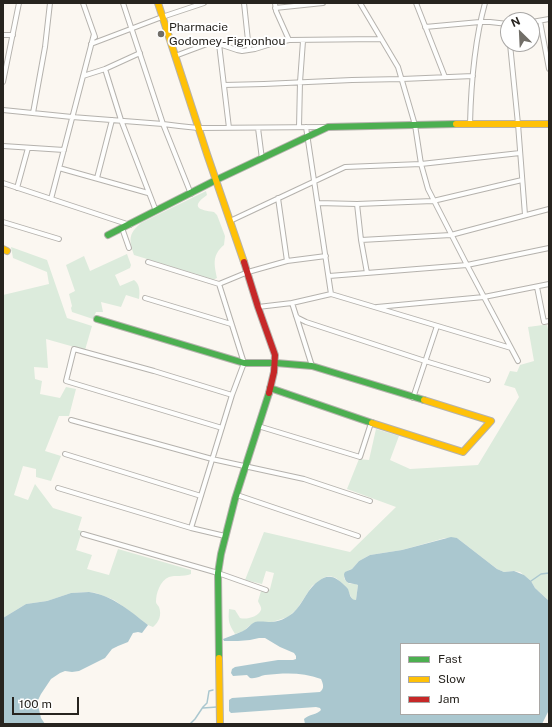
<!DOCTYPE html>
<html>
<head>
<meta charset="utf-8">
<style>
  body { margin:0 }
  #map { position:relative; width:552px; height:727px; overflow:hidden; background:#fbf7f1; font-family:"Public Sans",sans-serif }
  canvas { display:block }
  .frame { position:absolute; inset:0; border:4px solid #27241f; pointer-events:none }
  .legend { position:absolute; left:400px; top:643px; width:140px; height:72px; box-sizing:border-box; background:#fff; border:1px solid #a9a7a5; margin:0; padding:5px 7px; list-style:none; font-size:12px; color:#27241f }
  .legend li { display:flex; align-items:center; gap:8px; height:20px }
  .legend b { width:20px; border:1px solid #a9a7a5 }
  .north { position:absolute; left:500px; top:12px; width:40px; height:40px; box-sizing:border-box; background:#fff; border:1px solid #a9a7a5; border-radius:50%; rotate:336deg; font-size:11px; font-weight:700; line-height:16px; text-align:center; color:#27241f }
  .north::after { content:''; display:block; margin:auto; width:14px; height:18px; background:#716e68; clip-path:polygon(50% 0,100% 100%,50% 72%,0 100%) }
  .scale { position:absolute; left:12px; top:697px; width:67px; height:18px; box-sizing:border-box; border:2px solid #27241f; border-top:0; padding-left:5px; font-size:12px; line-height:14px; white-space:nowrap; color:#27241f; -webkit-text-stroke:3px #fff; paint-order:stroke }
</style>
</head>
<body>
<div id="map">
<canvas width="552" height="727"></canvas>
<div class="frame"></div>
<ul class="legend">
<li><b style="height:5px;background:#4caf50"></b>Fast</li>
<li><b style="height:5px;background:#ffc107"></b>Slow</li>
<li><b style="height:5px;background:#c62828"></b>Jam</li>
</ul>
<div class="north">N</div>
<div class="scale">100 m</div>
</div>
<script>
const ctx = document.querySelector('canvas').getContext('2d');
ctx.lineJoin = 'round';
function fill(path, color) {
  ctx.fillStyle = color;
  ctx.fill(path, 'evenodd');
}
function stroke(path, color, width, dash) {
  ctx.strokeStyle = color;
  ctx.lineWidth = width;
  ctx.lineCap = dash ? 'butt' : 'round';
  ctx.setLineDash(dash || []);
  ctx.stroke(path);
}
function label(font, color, halo, rows, align = 'center') {
  ctx.font = font + ' "Public Sans",sans-serif';
  ctx.lineWidth = 4;
  ctx.setLineDash([]);
  ctx.textBaseline = 'middle';
  ctx.strokeStyle = halo;
  ctx.fillStyle = color;
  for (const [text, x, y, turn = 0] of rows) {
    ctx.save();
    ctx.translate(x, y);
    ctx.rotate((+turn || 0) * Math.PI / 180);
    ctx.textAlign = isNaN(turn) ? turn : align;
    if (halo) ctx.strokeText(text, 0, 0);
    ctx.fillText(text, 0, 0);
    ctx.restore();
  }
}
const green = new Path2D(`
  M206,191L207,195C190,207 199,210 214,212L217,215L225,236L224,245C212,255 214,264 217,278L215,279H212L134,255C129,240 128,234 141,223Z
  M11,247L47,260L67,318L92,326L85,350L46,339L48,368L34,367L35,379L42,381L40,394L60,398L66,387L76,389L69,416H59L45,451L61,456L51,481L36,477V469L23,466L14,495L28,500L35,484L53,508L82,517L78,530L82,531L76,550L92,555L87,569L109,575L118,549L191,570V574C183,577 175,575 169,577C160,581 156,593 156,602C156,604 158,605 159,607C162,615 159,622 153,627L148,625L124,607L114,600L96,593L89,592L71,593L47,601L26,604L3,618V295L49,284L47,272L13,258Z
  M127,254L131,265L130,268L115,275L120,286L134,280C140,284 140,292 139,299L126,295L121,307L101,302L103,312H96L93,319L72,312L71,308L72,306L69,294L75,291L66,265L84,256L90,271Z
  M543,325H547L549,334V601L535,588L531,581L520,572L514,571L504,572L497,569L457,538H445L402,550L370,555L359,561L352,569L349,570L344,578C349,587 352,582 358,585L356,600H354L352,599L347,588L344,585L336,578L333,577L329,576L323,578L312,586L297,609L288,617L272,622H256L249,626L244,631L235,634C229,624 228,622 229,609L235,610L240,618C246,620 258,617 261,610C262,607 259,604 258,601L261,591L266,592L270,589L274,573L266,571L262,584L245,580L264,532L350,552L396,507L347,489L359,459L369,460L376,429L399,436L390,460L410,469L478,465L519,397L515,388L504,385L510,371L517,372L520,365L534,361L528,327Z`);
const water = new Path2D(`
  M451,537L457,538L497,569L504,572L514,571L524,575L531,581L535,588L549,601V710L542,724H305L304,719C309,714 317,715 321,710L320,708L316,707L231,713L229,711V700L232,698L320,692C325,688 323,684 321,679C303,672 284,673 265,675C260,676 256,679 250,678L247,675L233,676L231,673L232,669L235,667L278,660H293L296,659V656L294,653L280,647L265,638H259L250,640L238,641H224L223,639C230,636 237,634 243,631C248,629 250,624 255,622C260,621 266,622 271,622C278,622 287,618 293,613C304,603 307,588 320,580C323,578 327,576 331,577C336,577 345,585 348,589C350,594 350,600 356,600L358,585C351,582 345,586 344,574L345,572L352,569L359,561L370,555L402,550ZM401,644H539V714H401Z
  M89,592C112,595 130,611 148,625L142,633L138,632L133,633L128,642L118,646L112,649L105,658L79,671L72,672L65,671L60,673L51,679L41,694L38,700V705L41,718L45,724H3V618L26,604L47,601L71,593Z`);
const stream = new Path2D(`
  M531,581L541,574L549,573
  M203,708L217,707
  M190,724L195,719L203,707L207,703L209,691L213,690`);
const street = new Path2D(`
  M83,3L95,37
  M123,3L163,124L191,194
  M244,3L249,50
  M275,3L276,11L289,40
  M360,3L398,67L415,125L421,164L428,189L467,265L518,361
  M416,3L445,77
  M275,8L323,3
  M540,21L549,69
  M532,22L549,19
  M425,27L480,22H490L508,24
  M3,35H13
  M91,44L162,17L204,3
  M219,44L237,50L242,51L255,49L271,44L289,40L381,39
  M510,44L518,124L525,215
  M175,56L215,41L217,42L219,44L229,128
  M105,69L121,120L156,211
  M83,76L105,69L140,53
  M3,82L19,3
  M224,85L264,84L352,80L402,79L473,76
  M3,110L72,117L163,124L179,126L198,128L326,127
  M33,113L45,47L50,3
  M470,124C471,83 474,43 485,3
  M299,127L300,82L303,41
  M306,127L331,294
  M258,128L262,159
  M3,146L64,150
  M59,168L148,193
  M97,178L112,120
  M3,183L130,225
  M17,188L28,148
  M278,198L287,261
  M51,199L94,34
  M318,203L357,204L433,201L522,180
  M357,204L361,240L367,273
  M230,221L345,167L421,164L520,153
  M3,222L59,239
  M122,228L129,248
  M361,240L451,235L549,209
  M148,262L219,284L248,272L287,261L326,256
  M329,276L467,265L549,248
  M537,287L544,322L549,321
  M145,298L231,324
  M292,303L312,366
  M258,307L292,303L331,294L511,348
  M377,307L484,297L549,284
  M296,316L298,318L306,322L425,361L488,380
  M413,398L437,326
  M71,420L212,459L304,479L370,501
  M258,426L360,457L371,423
  M222,428L66,381L74,349L154,371L232,395
  M65,454L201,496
  M58,488L191,528L225,536
  M237,495L358,536
  M191,528L232,395L244,363L219,284
  M83,534L218,573L266,590`);
const fast = new Path2D(`
  M108,235L216,180L328,127L456,124
  M97,319L244,363H276L312,366L424,400
  M270,388L372,423
  M219,658L218,573L221,554L235,499L269,393`);
const slow = new Path2D(`
  M158,3L207,154L244,262
  M456,124H549
  M3,249L7,251
  M372,423L463,452L491,421L424,400
  M219,658L220,724`);
const jam = new Path2D(`
  M244,262L258,307L275,355L274,372L269,393`);
const markers = [
  [161,34,4,"#716e68"]
];
const poiNames = [
  ["Pharmacie",169,27],
  ["Godomey-Fignonhou",169,41]
];
fill(green, '#dcebdc');
fill(water, '#aac7cf');
stroke(stream, '#aac7cf', 1.5);
stroke(street, '#b5b2ad', 6);
stroke(fast, '#b5b2ad', 8);
stroke(slow, '#b5b2ad', 8);
stroke(jam, '#b5b2ad', 8);
stroke(street, '#fefefd', 4);
stroke(fast, '#4caf50', 6);
stroke(slow, '#ffc107', 6);
stroke(jam, '#c62828', 6);
for (const [x, y, r, color] of markers) {
  const dot = new Path2D();
  dot.arc(x, y, r, 0, 2 * Math.PI);
  ctx.fillStyle = color;
  ctx.fill(dot);
  stroke(dot, '#fff', 1.5);
}
label('12px', '#27241f', '#fff', poiNames, 'left');
</script>
</body>
</html>
